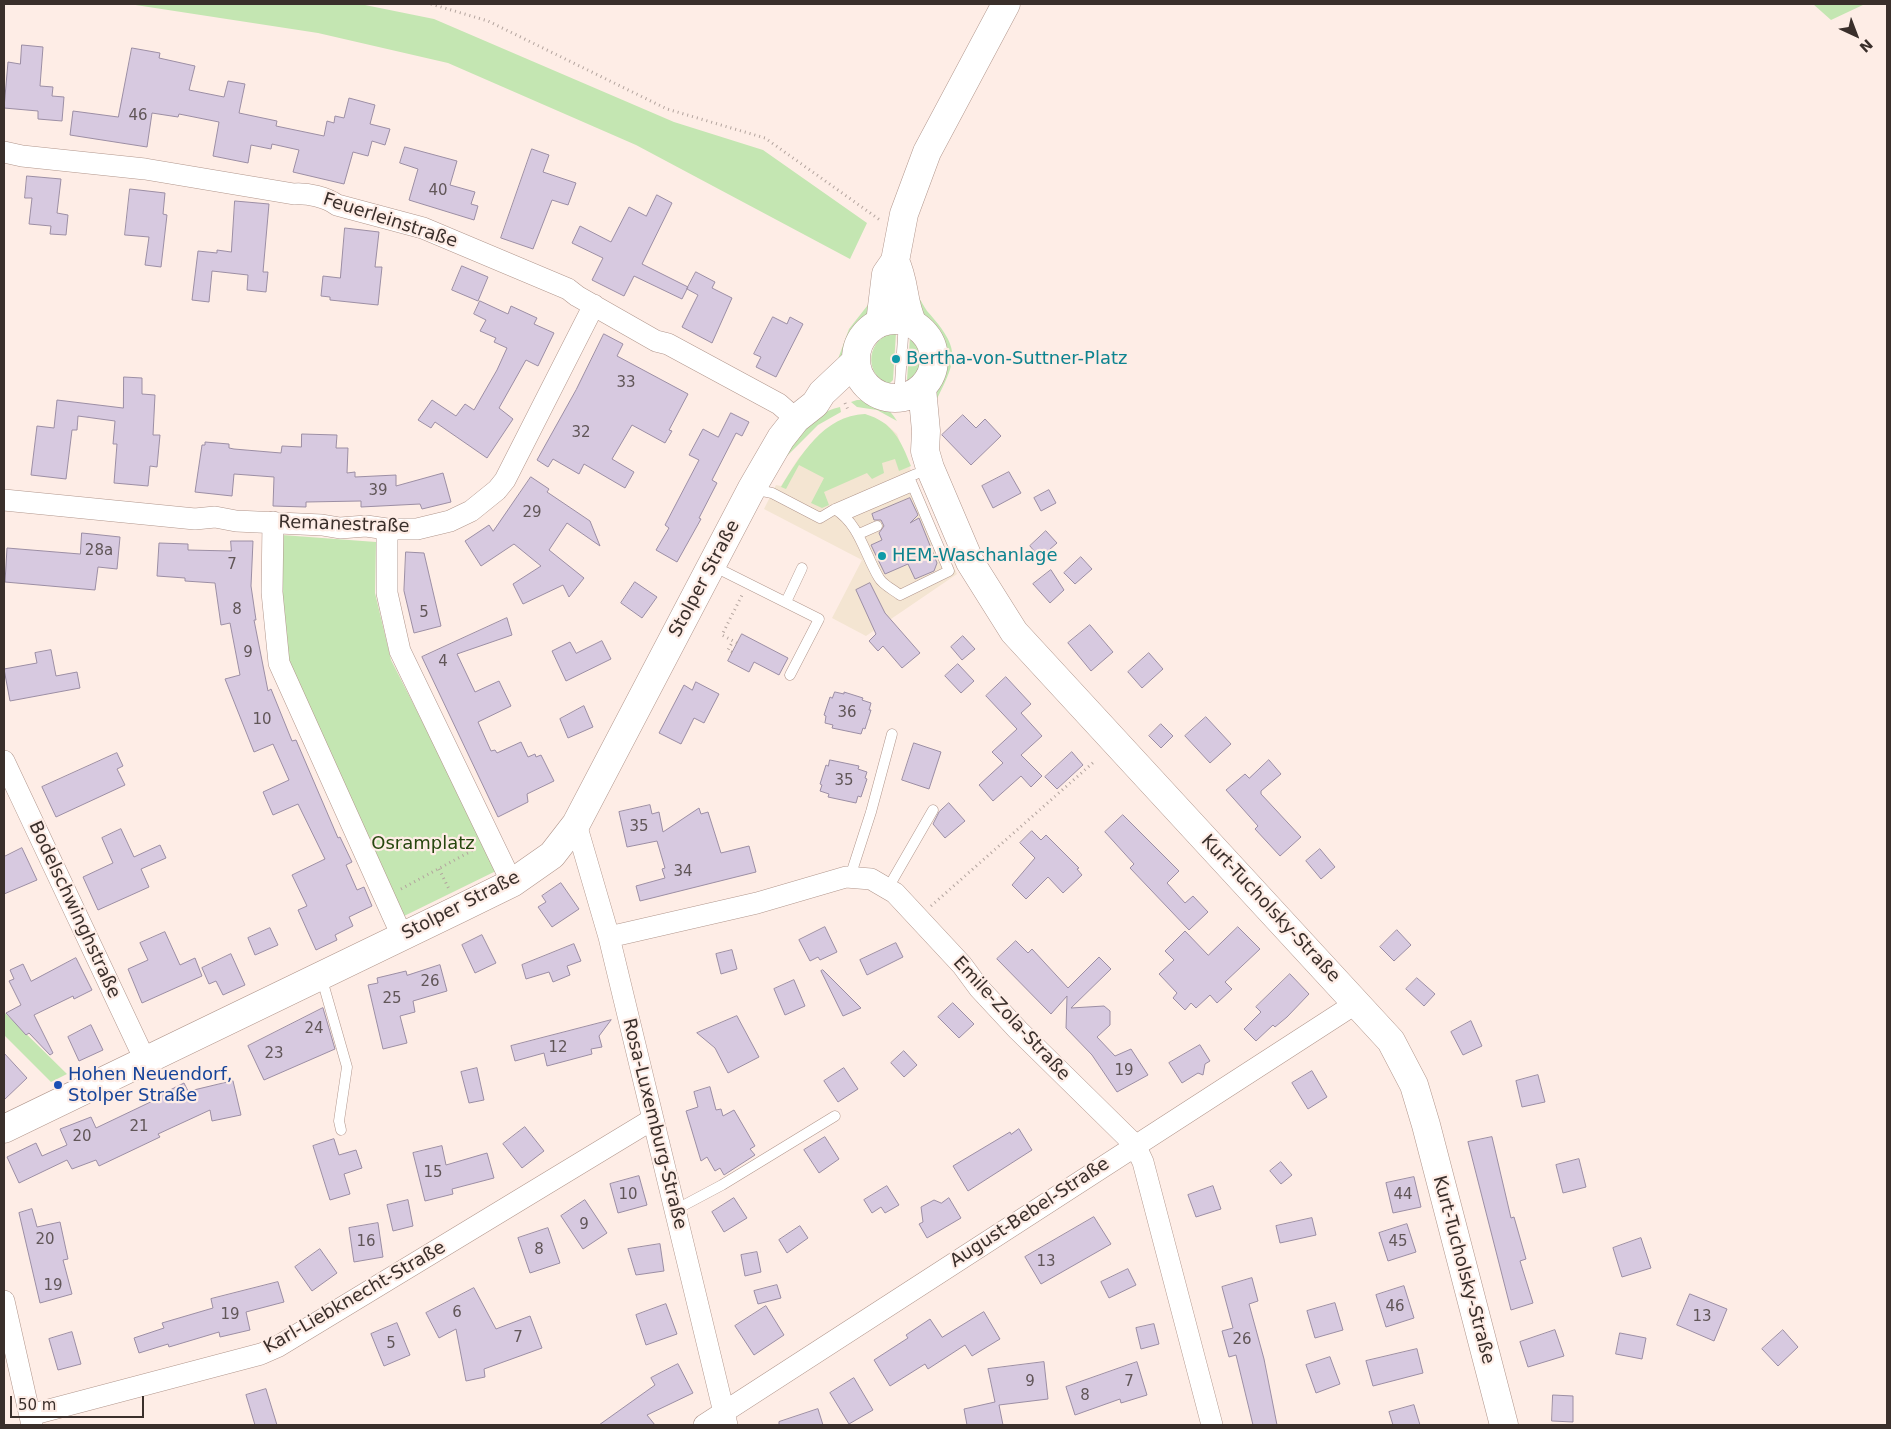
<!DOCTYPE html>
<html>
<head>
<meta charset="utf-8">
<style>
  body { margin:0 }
  #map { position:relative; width:1891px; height:1429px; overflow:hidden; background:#feede6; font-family:"DejaVu Sans",sans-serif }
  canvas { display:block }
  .frame { position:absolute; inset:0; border:5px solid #3a2f2b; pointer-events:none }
  .north { position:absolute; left:1831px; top:10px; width:50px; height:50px; -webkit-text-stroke:4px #feede6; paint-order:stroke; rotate:137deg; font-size:14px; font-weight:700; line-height:20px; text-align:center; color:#3a2f2b }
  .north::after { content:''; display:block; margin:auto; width:18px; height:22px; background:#3a2f2b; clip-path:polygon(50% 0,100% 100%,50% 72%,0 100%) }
  .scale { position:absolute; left:10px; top:1396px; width:134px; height:22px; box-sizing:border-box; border:2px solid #3a2f2b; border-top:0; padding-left:6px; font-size:15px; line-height:18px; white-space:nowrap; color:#3a2f2b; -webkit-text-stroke:4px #feede6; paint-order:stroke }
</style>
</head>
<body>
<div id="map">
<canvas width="1891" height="1429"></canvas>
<div class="frame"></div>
<div class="north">N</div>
<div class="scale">50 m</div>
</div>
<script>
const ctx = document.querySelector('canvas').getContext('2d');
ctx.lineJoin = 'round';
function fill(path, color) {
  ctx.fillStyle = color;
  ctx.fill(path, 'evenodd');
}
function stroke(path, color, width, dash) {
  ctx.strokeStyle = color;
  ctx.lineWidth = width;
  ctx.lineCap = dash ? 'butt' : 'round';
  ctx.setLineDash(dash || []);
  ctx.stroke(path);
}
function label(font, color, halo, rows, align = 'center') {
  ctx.font = font + ' "DejaVu Sans",sans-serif';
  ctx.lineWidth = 4.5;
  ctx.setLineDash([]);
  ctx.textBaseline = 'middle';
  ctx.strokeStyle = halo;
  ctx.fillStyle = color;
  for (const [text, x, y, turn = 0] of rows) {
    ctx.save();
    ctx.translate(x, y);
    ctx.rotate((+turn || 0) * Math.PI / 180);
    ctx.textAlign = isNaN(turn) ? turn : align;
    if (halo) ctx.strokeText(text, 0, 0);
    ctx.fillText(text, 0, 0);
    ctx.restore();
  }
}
const commercial = new Path2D(`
  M865,414L886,424L897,434L926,510L957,574L866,636L832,618L862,560L764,509L776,485L781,486L798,459L812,443L833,424L857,415Z`);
const green = new Path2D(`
  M129,4H360L434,19L674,122L763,150L867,223L850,259L636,145L448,63L318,33Z
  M1813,4H1865L1831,20Z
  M919,298C922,302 924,307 927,311C962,350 957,359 935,403V388L944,365V350L939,336L922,317Z
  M871,301L869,318L855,333L846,357L838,359L849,329Z
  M896,333L893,380L889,384C862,375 867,335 896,333Z
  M910,337C927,349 925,369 910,382L907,380Z
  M857,400C873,399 889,406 897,421L877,410L857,407L851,402Z
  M840,407L841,412L818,425L773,470C790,446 809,413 840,407Z
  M865,414C893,422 901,441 911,466L899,471L895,459L882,463L884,473L872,479L867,473L824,492L829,505L822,508L811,503L824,478L799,465L786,489L781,487C800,456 824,415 865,414Z
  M282,535L376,542L375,593L391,660L498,870L400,918L285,662L276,598Z
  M4,1012L67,1074L51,1082L4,1035Z`);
const building = new Path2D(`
  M22,45L43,47L40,86L53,87L52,96L64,97L62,121L38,119V111L4,108L8,62L20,64Z
  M132,48L160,53L159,58L195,66L189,90L224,97L228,81L245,84L239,113L277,121L276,126L324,136L327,121L334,123L335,116L344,118L349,98L375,105L370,124L390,129L385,145L372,141L368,156L353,152L344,184L293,172L299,150L272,144L271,149L251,145L248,163L213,156L219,122L179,114L178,117L152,113L147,147L70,135L73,111L118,117Z
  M405,147L457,161L450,185L475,192L471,204L478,206L474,220L409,200L418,169L400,163Z
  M532,149L549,155L543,172L576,183L568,205L552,200L533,249L501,238Z
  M27,176L61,179L57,213L68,215L66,235L50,234L51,226L29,224L32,198H25Z
  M130,189L165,193L163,214L167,215L161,267L145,265L149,237L125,235Z
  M657,195L672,203L642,264L688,287L682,299L634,276L624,296L592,280L603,258L572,243L580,226L611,242L629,207L646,216Z
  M235,201L269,204L263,272H268L266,292L247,290L248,275L212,271L209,302L192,300L198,251L217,253V250L231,252Z
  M345,228L379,232L375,267H382L378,305L330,300V297L321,296L323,276L340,278Z
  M462,266L488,277L478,301L452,290Z
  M696,272L715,282L712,288L732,298L712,343L682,327L698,295L687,289Z
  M480,301L508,314L511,306L537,318L534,324L554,333L538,366L526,360L499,408L513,419L487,458L435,422L431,428L418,420L432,400L456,416L465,404L474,410L497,370L507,348L494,342L496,338L480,331L486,320L474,314Z
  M773,317L787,324L790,317L803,324L776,377L756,367L761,357L754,354Z
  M604,334L623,344L617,356L688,394L669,430L672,431L665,443L632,425L612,459L634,472L625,488L584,464L579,474L553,459L548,467L537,460L576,390Z
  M124,377L142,378V394L155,395L153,435H160L157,467L150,466L148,486L114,483L117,444H113L115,421L78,416L77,430H72L66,479L31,475L37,426L54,428L57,400L123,408Z
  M731,413L749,422L742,436L736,433L712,480L717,483L699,518L701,519L677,562L656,550L669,528L665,525L699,460L689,455L703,429L718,437Z
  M963,415L976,428L985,419L1001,436L971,465L942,435Z
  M302,434L337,435L336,448H348L347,473L355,472V477L396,475V486L443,473L451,502L422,509L420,504L361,507V501L306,502V507L273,506L274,477L234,474L232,496L195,492L202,445H205V442L229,444V448L234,449L281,453L282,446L301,447Z
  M1009,472L1021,493L993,508L982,486Z
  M531,477L549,489L547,492L590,521L600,546L567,523L549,550L584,578L569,597L563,585L523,604L513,584L541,566L514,544L481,566L465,541L489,525L493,531Z
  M1049,490L1056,503L1041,511L1034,498Z
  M910,498L918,515L910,523L919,518L937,563L934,571L915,579L908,564L885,574L871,545L882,540L879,533L884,526L881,520H874L872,514Z
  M1046,531L1057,543L1040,558L1030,546Z
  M82,533L120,537L117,569L98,567L95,590L5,582L7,548L80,554Z
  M231,541H253L251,586L256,620H254L268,691L271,689L292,741L296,740L338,838L340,837L352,862L346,865L357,890L364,887L372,906L349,917L353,926L335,935L337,940L316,950L298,910L307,906L292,875L325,859L298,804L273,815L263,792L289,780L273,744L254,752L225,679L240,675L230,623L221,625L215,583L185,581V578L157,576L159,543L188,544V550L231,551Z
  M406,552L424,553L441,626L414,633L404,591Z
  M1081,557L1092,569L1075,584L1064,573Z
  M1051,570L1064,590L1050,603L1033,584Z
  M635,582L657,597L642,618L621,603Z
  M870,583L885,613L920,653L902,668L883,646L878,651L869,641L876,634L856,590Z
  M507,618L512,635L457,654L475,692L499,681L511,706L478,722L491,751L495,750L497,753L521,742L528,757L535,754L536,757L541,755L554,781L527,794L528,802L498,817L422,657Z
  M1090,625L1113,652L1091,671L1068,643Z
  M742,634L788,658L779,675L754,662L749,672L728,661Z
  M963,636L975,649L962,660L951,647Z
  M602,641L611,659L566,681L552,651L570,642L576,653Z
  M51,650L56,676L77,672L80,688L10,701L4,669L37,663L35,653Z
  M1149,653L1163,669L1142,688L1128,672Z
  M958,664L974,681L961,693L945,676Z
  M1006,677L1031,704L1021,713L1042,736L1021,755L1042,776L1031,787L1021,776L993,801L979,785L1003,763L992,752L1017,729L986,696Z
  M696,682L719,694L704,723L694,718L681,744L659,733L684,685L692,690Z
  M835,692L844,694V692L863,698L862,700L871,703L869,710H871L865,729L863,728L861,734L832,728L833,725L825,723L826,716L824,715L830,697L832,698Z
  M584,706L593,727L568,738L560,719Z
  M1206,717L1231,744L1210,763L1185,736Z
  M1161,724L1173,736L1161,748L1149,736Z
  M914,743L941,752L929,789L902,780Z
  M1072,752L1083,765L1057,789L1045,777Z
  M117,753L123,766L117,769L125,785L56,817L42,787Z
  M830,760L859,766L858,769L867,772L865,778L867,779L861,797L858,796L856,803L828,797L829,794L820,791L822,785L820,784L826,765L828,766Z
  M1269,760L1281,774L1261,791V794L1301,837L1280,856L1255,829L1258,826L1226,790L1245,774L1249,778Z
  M949,803L965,821L945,838L933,824L939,812Z
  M650,805L652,814L659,812L663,832L699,808L701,814L708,812L721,853L749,846L756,872L640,901L636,886L665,878L662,869L665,868L657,841L627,847L619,812Z
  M1123,815L1179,871L1167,883L1185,903L1193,896L1208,912L1189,930L1130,868L1134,864L1105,832Z
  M121,829L134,857L160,845L166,858L141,869L149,887L98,910L83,877L113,863L102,838Z
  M1032,831L1041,840L1046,835L1079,868L1077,869L1082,875L1063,893L1048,877L1026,899L1012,885L1035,858L1020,843Z
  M22,848L37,880L4,894V857Z
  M1320,849L1335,867L1321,879L1306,861Z
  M561,883L579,909L552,927L538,907L546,902L542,896Z
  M825,927L837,952L820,960L818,957L810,961L799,940Z
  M1238,927L1260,949L1225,982L1232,989L1217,1003L1210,995L1196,1008L1191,1003L1185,1010L1173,998L1177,993L1159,974L1174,960L1165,951L1185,931L1208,955Z
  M270,928L278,945L255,955L248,938Z
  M1397,930L1411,945L1394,961L1380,947Z
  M165,932L180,965L195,958L202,976L142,1003L128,969L148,960L140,943Z
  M482,935L496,963L475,973L462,945Z
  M1016,941L1028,953L1032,949L1068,988L1099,957L1111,969L1071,1008L1104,1006L1110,1011V1025L1097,1037L1115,1056L1131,1049L1148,1075L1117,1092L1092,1055L1066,1028L1067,996L1051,1014L997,959Z
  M896,943L903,957L867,975L860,960Z
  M574,944L581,961L567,966L570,975L553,982L549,972L526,979L522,965Z
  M732,950L737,969L721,974L716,954Z
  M231,954L245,985L223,995L216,981L209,984L202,968Z
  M76,958L92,990L74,999L73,996L34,1015L53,1053L50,1055L29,1033L26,1035L6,1013L21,1005L9,981L14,979L10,970L23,964L31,981Z
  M440,965L447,991L413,1001L415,1012L400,1016L407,1043L383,1049L368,985L378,983L377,978L406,971L407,975Z
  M823,970L861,1008L843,1016L821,971Z
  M1290,974L1309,994L1287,1017L1275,1027L1273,1025L1256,1041L1244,1029L1261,1012L1256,1007Z
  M1417,978L1435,994L1424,1006L1406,989Z
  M794,980L805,1006L785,1015L774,989Z
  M953,1003L974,1024L959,1038L938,1017Z
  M323,1008L335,1049L264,1080L248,1046Z
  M737,1016L759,1057L728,1073L715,1048L697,1033Z
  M611,1020L599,1036L602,1047L591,1049L592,1054L547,1066L544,1053L515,1061L511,1046Z
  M1471,1021L1482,1046L1463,1055L1451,1032Z
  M91,1025L103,1050L79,1061L68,1037Z
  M1200,1045L1210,1061L1205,1064L1203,1075L1198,1073L1182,1083L1169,1063Z
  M904,1051L917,1065L904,1077L891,1063Z
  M4,1053L27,1078L4,1100Z
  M477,1068L484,1100L469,1103L461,1072Z
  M844,1068L858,1089L838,1102L824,1081Z
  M1312,1071L1327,1097L1308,1109L1292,1083Z
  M1538,1075L1545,1102L1522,1107L1516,1081Z
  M233,1081L241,1115L212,1121L210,1110L158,1134L160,1137L99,1166L96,1160L72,1169L67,1160L19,1183L7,1157L36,1143L42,1156L67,1145L60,1129L91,1117L96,1128L161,1097L160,1095L184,1083L188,1091Z
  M710,1087L716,1110L721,1109L723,1116L734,1110L755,1146L750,1149L755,1155L724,1175L720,1168L715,1171L707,1157L701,1161L686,1111L698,1107L694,1092Z
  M525,1127L544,1151L522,1168L503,1144Z
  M1019,1129L1032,1150L968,1191L953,1166L1010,1132L1011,1134Z
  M825,1137L839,1159L819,1173L804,1150Z
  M1492,1137L1511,1218L1514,1217L1526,1259L1520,1261L1533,1303L1511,1310L1468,1142Z
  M334,1139L339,1155L356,1150L362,1168L344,1174L350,1194L330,1200L313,1146Z
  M442,1146L446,1165L487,1153L494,1178L452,1189L453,1194L425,1201L413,1153Z
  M1579,1159L1586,1187L1563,1193L1556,1165Z
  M1281,1162L1292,1175L1281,1184L1270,1171Z
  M639,1176L647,1205L618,1213L610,1184Z
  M1414,1177L1421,1207L1393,1213L1386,1183Z
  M887,1186L899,1205L885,1213L881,1207L872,1213L864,1200Z
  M1213,1186L1221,1209L1196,1217L1188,1195Z
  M734,1198L747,1218L724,1232L712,1212Z
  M949,1198L961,1218L927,1238L919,1224L923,1222L921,1207L934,1200L941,1203Z
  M408,1200L413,1226L393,1231L387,1205Z
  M585,1200L607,1233L583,1249L561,1216Z
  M32,1209L37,1227L60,1222L68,1259L63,1260L72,1294L40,1303L19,1213Z
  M1094,1217L1111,1244L1041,1284L1025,1257Z
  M1312,1218L1316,1235L1280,1243L1276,1226Z
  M378,1223L383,1257L354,1262L349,1228Z
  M1407,1224L1416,1252L1388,1261L1379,1233Z
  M800,1226L808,1238L787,1253L779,1240Z
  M548,1228L560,1263L530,1273L518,1238Z
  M1641,1238L1651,1268L1622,1277L1613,1248Z
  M660,1244L664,1271L636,1275L628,1249Z
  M320,1249L337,1273L312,1291L295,1267Z
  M757,1252L761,1272L745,1276L741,1255Z
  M1128,1269L1136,1285L1109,1298L1101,1282Z
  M1252,1278L1258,1301L1249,1304L1264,1359L1277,1425H1253L1236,1355L1229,1357L1222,1331L1233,1328L1222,1287Z
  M278,1282L284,1302L246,1312L250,1330L220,1337L219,1332L169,1347L168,1344L139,1353L134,1338L164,1328L162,1323L213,1308L211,1299Z
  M777,1285L781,1298L758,1304L754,1291Z
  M1404,1286L1414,1318L1386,1327L1376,1295Z
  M474,1288L496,1329L530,1316L542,1348L484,1369L485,1377L466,1381L456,1329L439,1338L426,1313Z
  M1690,1294L1727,1309L1714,1341L1677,1325Z
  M1335,1303L1343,1330L1315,1338L1307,1311Z
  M666,1304L677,1334L646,1345L636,1315Z
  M766,1306L784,1335L754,1355L735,1326Z
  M984,1312L1000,1339L972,1356L965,1345L928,1369L925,1364L890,1386L874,1360L908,1338L906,1335L930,1319L942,1337Z
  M397,1323L410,1355L384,1366L371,1334Z
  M1154,1324L1159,1344L1141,1349L1136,1328Z
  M1555,1330L1564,1356L1528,1367L1520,1342Z
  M1783,1330L1798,1347L1778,1366L1762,1349Z
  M72,1332L81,1364L58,1370L49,1339Z
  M1620,1333L1646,1338L1642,1359L1616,1354Z
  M1417,1349L1423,1373L1373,1386L1366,1361Z
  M1330,1357L1340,1384L1316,1393L1306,1365Z
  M1044,1362L1048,1399L999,1405L1003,1425H967L964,1409L995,1402L988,1369Z
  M1137,1362L1147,1395L1121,1403L1120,1399L1075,1415L1066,1387Z
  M678,1364L693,1393L647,1415L655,1425H599L655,1385L651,1378Z
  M854,1378L873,1410L849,1424L830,1393Z
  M266,1389L277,1425H255L246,1395Z
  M1553,1395L1573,1396V1422L1552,1421Z
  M1414,1405L1420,1425H1393L1389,1412Z
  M818,1409L823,1425H779V1422Z`);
const path = new Path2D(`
  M431,4L488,21L667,109L765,138L880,220
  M845,403L849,412
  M737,643L722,635L742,595
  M732,652L728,650L733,641
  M439,869L450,891
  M401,889L475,849
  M931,906L1095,761`);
const lane = new Path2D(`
  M899,399L904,321
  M753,489L772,493L820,518L835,509L916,474
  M835,509C860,525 864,553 879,578C883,585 894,590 900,595L949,571L909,477
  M845,515L913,486
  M859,534L877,526
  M713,566L819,619L790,675
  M786,602L802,568
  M850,877L871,812L892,734
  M888,888L933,810
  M321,976L347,1067L339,1121L341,1130
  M675,1210L722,1185L835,1116`);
const street = new Path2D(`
  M4,152L22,156L145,169L294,194C308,193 326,197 337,205L423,228L568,289L577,296L656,341L668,344L779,404L796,419
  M4,500L195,519L215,517L236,521L322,525L340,528L366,526L387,529H417L450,521L471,511L497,490L505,480L594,305
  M273,522L272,592L279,663L402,936
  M387,529V593L400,651L512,883
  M4,761L145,1060
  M576,824L609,937L727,1425
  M609,937L757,903L846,877L871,879L895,893L962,965L979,988L1018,1030L1135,1145L1143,1162L1212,1425
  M4,1301L32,1425
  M30,1415L261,1354L277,1347L653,1119
  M704,1425L1358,1002`);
const secondary = new Path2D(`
  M895,261C906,284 902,303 913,324
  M856 359a39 39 0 1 1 78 0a39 39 0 1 1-78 0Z
  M880,323L886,274L895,261L904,214L927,152L1006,4
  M922,388L926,431L925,451L930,468L970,562L1014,632L1391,1041L1414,1085L1426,1125L1504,1425
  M4,1129L459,909L512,883L552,855L576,824L752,488L781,438L796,419L815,404L822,393L856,361`);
const markers = [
  [896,359,5,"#0f9aa8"],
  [882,556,5,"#0f9aa8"],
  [58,1085,5,"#1a4fb4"]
];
const numberNames = [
  ["46",138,116],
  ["40",438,191],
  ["33",626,383],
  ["32",581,433],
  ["39",378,491],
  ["29",532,513],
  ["28a",99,551],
  ["7",232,565],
  ["8",237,610],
  ["5",424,613],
  ["9",248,653],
  ["4",443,662],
  ["36",847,713],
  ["10",262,720],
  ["35",844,781],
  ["35",639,827],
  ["34",683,872],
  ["26",430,982],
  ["25",392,999],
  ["24",314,1029],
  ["12",558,1048],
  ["23",274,1054],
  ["19",1124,1071],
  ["21",139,1127],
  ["20",82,1137],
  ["15",433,1173],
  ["10",628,1195],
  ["44",1403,1195],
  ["9",584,1225],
  ["20",45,1240],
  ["16",366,1242],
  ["45",1398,1242],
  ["8",539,1250],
  ["13",1046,1262],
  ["19",53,1286],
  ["46",1395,1307],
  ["6",457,1313],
  ["19",230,1315],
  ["13",1702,1317],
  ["7",518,1338],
  ["26",1242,1340],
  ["5",391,1344],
  ["9",1030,1382],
  ["7",1129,1382],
  ["8",1085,1396]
];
const streetNames = [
  ["Feuerleinstraße",390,221,18],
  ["Remanestraße",344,525,2],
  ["Stolper Straße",705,579,-62],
  ["Stolper Straße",461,906,-27],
  ["Kurt-Tucholsky-Straße",1270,909,47],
  ["Bodelschwinghstraße",74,910,65],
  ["Emile-Zola-Straße",1011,1019,47],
  ["Rosa-Luxemburg-Straße",654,1124,76],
  ["August-Bebel-Straße",1030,1213,-33],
  ["Kurt-Tucholsky-Straße",1463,1270,75],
  ["Karl-Liebknecht-Straße",355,1298,-30]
];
const cultureNames = [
  ["Bertha-von-Suttner-Platz",906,359],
  ["HEM-Waschanlage",892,556]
];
const parkNames = [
  ["Osramplatz",423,844]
];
const transitNames = [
  ["Hohen Neuendorf,",68,1075],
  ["Stolper Straße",68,1096]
];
fill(commercial, '#f4e5d2');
fill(green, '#c4e6b2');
fill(building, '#d7c9e0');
stroke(building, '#9c8ea4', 1);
stroke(lane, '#b1968c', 11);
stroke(street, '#b1968c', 22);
stroke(secondary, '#b1968c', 29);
stroke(path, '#b3a49e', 3, [1, 4]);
stroke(lane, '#fff', 10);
stroke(street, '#fff', 21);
stroke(secondary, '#fff', 28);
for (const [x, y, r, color] of markers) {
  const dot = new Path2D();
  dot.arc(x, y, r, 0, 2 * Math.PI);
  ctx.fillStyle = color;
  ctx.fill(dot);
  stroke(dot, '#feede6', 2);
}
label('15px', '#615658', null, numberNames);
label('18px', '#3a2f2b', '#feede6', streetNames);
label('18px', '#0d838f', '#feede6', cultureNames, 'left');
label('18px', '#26470e', '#feede6', parkNames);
label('18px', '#164399', '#feede6', transitNames, 'left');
</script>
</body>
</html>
